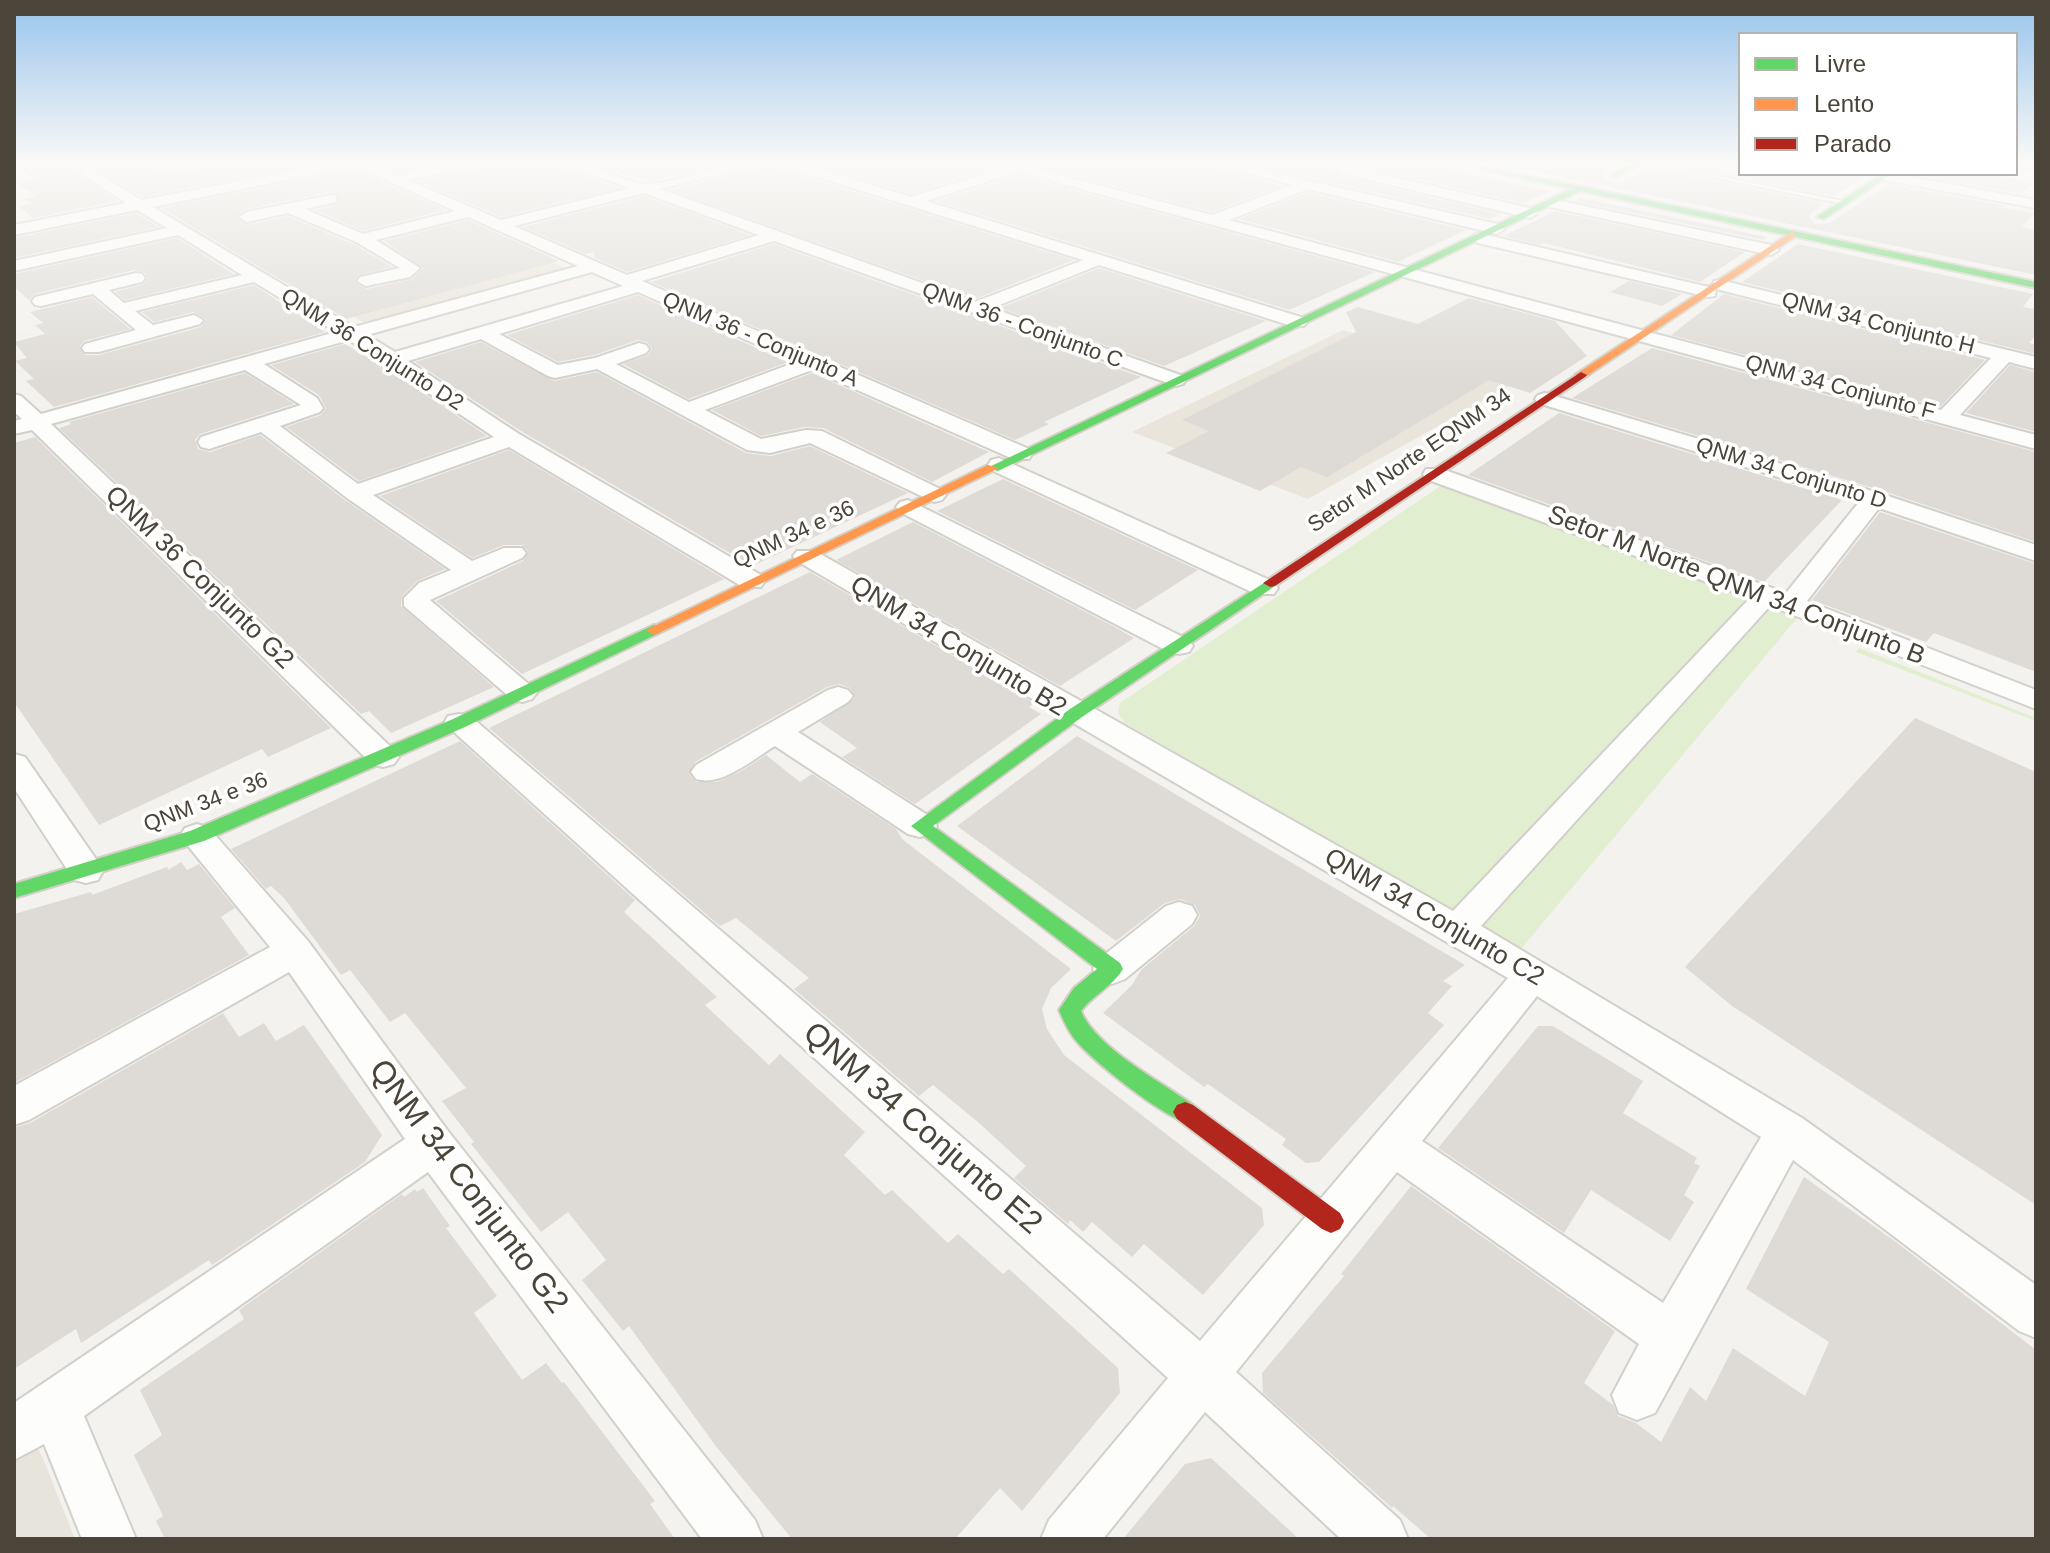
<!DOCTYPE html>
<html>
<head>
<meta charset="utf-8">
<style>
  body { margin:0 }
  #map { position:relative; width:2050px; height:1553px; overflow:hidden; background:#f4f2ee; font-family:Helvetica,sans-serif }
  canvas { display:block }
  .frame { position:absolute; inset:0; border:16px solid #4b4439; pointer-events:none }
  .legend { position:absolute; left:1738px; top:32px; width:280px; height:144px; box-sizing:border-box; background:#fff; border:2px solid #b7b4b0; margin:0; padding:10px 14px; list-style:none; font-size:24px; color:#4b4439 }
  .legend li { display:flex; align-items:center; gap:16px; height:40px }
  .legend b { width:40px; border:2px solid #b7b4b0 }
</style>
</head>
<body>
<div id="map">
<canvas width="2050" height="1553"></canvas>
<div class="frame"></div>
<ul class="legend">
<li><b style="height:10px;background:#63d668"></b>Livre</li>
<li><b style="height:10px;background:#ff974d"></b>Lento</li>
<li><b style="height:10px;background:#b3261e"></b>Parado</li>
</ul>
</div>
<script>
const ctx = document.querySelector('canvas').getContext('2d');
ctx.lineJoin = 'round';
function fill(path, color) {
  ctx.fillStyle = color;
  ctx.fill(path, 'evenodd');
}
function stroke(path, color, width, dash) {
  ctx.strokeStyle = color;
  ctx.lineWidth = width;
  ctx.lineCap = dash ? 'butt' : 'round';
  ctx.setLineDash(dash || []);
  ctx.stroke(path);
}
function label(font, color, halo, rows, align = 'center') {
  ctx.font = font + ' Helvetica,sans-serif';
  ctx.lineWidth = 7;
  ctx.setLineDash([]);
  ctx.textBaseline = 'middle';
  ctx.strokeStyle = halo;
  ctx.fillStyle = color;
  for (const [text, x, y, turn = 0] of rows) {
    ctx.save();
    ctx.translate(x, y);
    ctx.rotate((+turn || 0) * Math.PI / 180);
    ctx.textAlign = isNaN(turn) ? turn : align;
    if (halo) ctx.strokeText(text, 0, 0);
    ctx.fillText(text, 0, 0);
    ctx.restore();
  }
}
const residential = new Path2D(`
  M34,1440L44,1461L75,1539H14V1453Z`);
const education = new Path2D(`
  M525,249L568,269L366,324L327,300Z
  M1343,330L1513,384L1308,499L1132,432Z`);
const green = new Path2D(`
  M1442,485L1797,618L1521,949L1125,723L1118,713L1120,703Z
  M1859,648L2036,718V721L1856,652Z`);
const building = new Path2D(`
  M14,162H60L118,201L14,222L33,218L18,206L31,203L23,199L36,196L16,182L35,179L14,165Z
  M83,162H175L156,168L158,172L167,176L212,165L214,162H324L143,197Z
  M372,162H444L396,172Z
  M482,162H561L564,168L620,188L501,217L418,181L479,168Z
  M582,162H733L648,181Z
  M761,162H775L778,168L1074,260L975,299L670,190L758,168Z
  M806,162H988L995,167L911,194Z
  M1021,162H1202L1204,165L1282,186L1212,212Z
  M1238,162H1442L1453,171L1550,191L1523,203L1346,163L1335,169L1339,176L1501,214L1490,219Z
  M1490,162H1622L1603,172L1605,181L1623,182L1647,167L1824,203L1809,215L1814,224L1830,223L1888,184L2007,206L2004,208L2036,213L2021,227L2036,230V275Z
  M1660,162H1736L1715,172Z
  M354,169L446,210L363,231L315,210L338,204V194L330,192L246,209L236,218L248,225L288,216L355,245L392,267L358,275L354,282L367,289L411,280L423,268L384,241L468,220L559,261L346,319L161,208Z
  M1723,174H1868L1834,196Z
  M1912,174H1992L2034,183L2021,194Z
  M1018,175L1375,272L1289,310L936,201Z
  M1308,192L1466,230L1398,262L1239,219Z
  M644,196L750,235L627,272L595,258L593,252L585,254L523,227Z
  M1581,198L1767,237L1763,240L1575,201Z
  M1555,211L1745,252L1700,282L1544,243L1540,245L1504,236Z
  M136,213L159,227L14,258V238Z
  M177,238L234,274L125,300L115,292L144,284L148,278L144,272L135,270L34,294L29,300L14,287V274Z
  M774,244L1141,377L1044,422L1049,424L1015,440L651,282Z
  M1798,244L2033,294L2023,307L2036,309V335L2029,343L2036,345V354L1742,282Z
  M1099,268L1266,321L1164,366L1000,308Z
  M1629,281L1682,294L1662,306L1610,292Z
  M254,285L325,332L54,407L26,381L34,379L15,361L27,358L14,342L45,334L35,325L43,323L30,312L92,297L130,329L84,341L80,346L85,355H99L201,327L206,319L193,312L154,322L142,312Z
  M1724,294L1985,360L1940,407L1671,335Z
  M638,295L788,362L689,399L623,364L648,355L652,349L647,342L638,340L594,355L558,362L507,335Z
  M1469,298L1555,321L1587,356L1530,393L1489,380L1327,477L1301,467L1260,491L1166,453L1209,431L1182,420L1356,332L1346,312L1358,307L1418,324Z
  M481,342L554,381L597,372L746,453L771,456L810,446L908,493L752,566L521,431L415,362Z
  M345,344L386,368L487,436L359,481L286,427L321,415L326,408L319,395L271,365Z
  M1652,348L2036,452V542L1883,491L1572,398Z
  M2010,365L2036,372V432L1966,413Z
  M245,373L294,404L200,434L195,440L198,449L210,452L260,435L345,500L445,569L417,581L402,596L401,606L494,687L391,733L369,711L361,714L59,428L71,424L69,422Z
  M812,373L989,452L932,482L823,428L805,427L761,436L712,410Z
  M1559,413L1842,500L1764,582L1468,475Z
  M35,437L331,728L268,757L262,749L99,825L14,702V443Z
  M509,450L724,579L522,674L436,601L523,561L528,551L522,545H504L472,558L380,496Z
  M1003,479L1198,570L1135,610L937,511Z
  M1880,512L2036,564V672L1934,633L1926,642L1812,600Z
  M913,522L1111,625L1134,638L1060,686L836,560Z
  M810,572L1034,703L1029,707L1041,714L915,804L842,757L857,748L820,722L855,698L850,688L839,684L827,687L695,762L689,774L696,782H717L738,773L766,755L800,782L812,774L896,829L902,839L1071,969L1051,988L1042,1009L1047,1029L1064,1055L1262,1208L1264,1225L1203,1295L1144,1244L1132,1257L1092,1222L1083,1232L1070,1220L1068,1224L1014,1178L1026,1166L979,1123L933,1085L919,1096L794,989L809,978L736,918L720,926L489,728Z
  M1915,718L2036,772V1205L1732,1006L1685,967Z
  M1077,736L1465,965L1443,981L1452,986L1428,1013L1444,1025L1319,1162L1306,1163L1282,1145L1286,1139L1208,1084L1204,1087L1103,1013L1132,985L1141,970L1194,926L1200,916L1195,905L1180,899L1165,903L1116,941L957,826Z
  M460,741L635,900L624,912L717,997L705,1005L769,1065L780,1054L865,1132L844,1155L885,1195L892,1190L948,1243L958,1234L1003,1274L1009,1269L1118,1368L1120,1393L1022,1511L1000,1488L955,1539H792L715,1445L629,1326L623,1331L582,1280L606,1260L568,1212L541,1232L471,1144L474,1142L442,1101L466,1088L405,1013L390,1022L350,970L341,975L284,898L271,886L266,889L231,849Z
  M181,862L187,870L199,864L235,908L221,917L249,955L14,1083V914L91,892L92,895L167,867L168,870Z
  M223,1013L239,1037L264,1023L276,1041L304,1025L382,1135L365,1162L212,1265L209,1260L81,1343L76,1329L14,1369V1128L30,1123Z
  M1538,1026H1553L1643,1081L1623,1113L1697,1158L1694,1163L1700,1166L1684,1195L1694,1202L1670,1241L1591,1190L1564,1233L1438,1148Z
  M1804,1177L1896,1242L2036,1350V1539H1431L1393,1506L1392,1508L1263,1393L1262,1373L1344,1276L1341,1274L1411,1186L1615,1331L1584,1383L1613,1405L1618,1416L1636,1423L1661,1442L1690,1387L1706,1401L1733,1348L1805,1396L1829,1342L1746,1289Z
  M423,1188L450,1226L446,1228L497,1296L474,1313L522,1380L546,1363L562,1383L564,1382L655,1501L650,1504L675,1539H165L156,1521L163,1516L134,1455L162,1435L140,1390L244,1319L239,1310L402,1194L404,1197L415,1189L417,1192Z
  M1211,1458L1299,1539H1123L1185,1464Z`);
const lane = new Path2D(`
  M1636,162H1647L1848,202L1844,204Z`);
const street = new Path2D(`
  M63,162H78L142,200L337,162H365L396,175L456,162H479L478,165L408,180L501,220L630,188L565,165L564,162C593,162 627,185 648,184C685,182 719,162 758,162L757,165L660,189L975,302L1083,260L779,165L778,162H797L911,197L1003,168L991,162H1011L1212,215L1292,185L1205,162H1227L1497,224L1505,229L1497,234L1308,189L1229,220L1941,410L1991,358L1716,289L1715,296L1709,297L1478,243L1470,238L1478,233L1713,288L1714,281L1720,280L2036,357V369L2009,362L1960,415L2036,435V449L1018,172L926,201L1304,318L1307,322L1304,326H1292L1099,265L992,308L1183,376L1186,380L1183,384L1176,386L774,241L642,281L1029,449L1032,454L1029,459H1013L812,370L705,410L761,439L806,430L822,431L942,490L946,495L942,500L934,502L810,443L770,453L747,450L597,369L555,378L548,376L481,339L408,361L519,434L761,575L765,581L761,587H743L509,447L373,495L472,561L504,548H522L526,553L522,558L430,600L532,687L537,693L532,699L522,702L512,699L404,606V598L419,583L451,570L347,498L261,432L209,449L201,447L198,442L201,437L301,405L245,370L51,424L394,750L399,757L394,764L383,767L372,764L32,430L14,434V421L22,419L14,412V394L21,396L41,414L336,332L254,282L135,311L153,325L194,315L203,320L200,324L99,352H85L82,348L85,344L136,330L93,294L41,306L35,305L32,301L35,297L136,273L142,274L145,278L142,282L109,290L124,303L242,275L178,235L14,271V261L167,228L137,210L14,235V225L126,203ZM354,166L455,211L363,234L305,209L336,202V196L331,195L247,212L239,217L247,222L288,213L356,242L400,268L360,277L357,281L366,286L410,277L420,268L376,240L468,217L578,266L354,327L153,207ZM644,193L759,235L627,275L514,226ZM592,272L623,286L395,352L367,335ZM638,292L796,362L689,402L616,364L646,353L649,349L646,345L639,343L595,358L558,365L499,334ZM349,340L494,437L358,484L280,426L320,412L323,408L317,398L264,364Z
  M184,162H211L166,173L159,169Z
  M2016,162H2036V170L2016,166Z
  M1345,166L1530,208L1538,213L1530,218L1340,173L1338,170Z
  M1878,174H1896L2036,200V208L1884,180L1879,179Z
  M1551,199L1771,245L1779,250L1771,255L1546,206V200Z
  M1545,393L1882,494L2036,545V561L1879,508L1807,601L2036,690V709L1770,606L1481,926L1802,1118L2036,1285V1338L2019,1331L1793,1160L1655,1413L1637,1420L1619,1413L1612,1395L1639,1344L1397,1172L1236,1372L1400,1520L1408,1539H1341L1205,1412L1103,1539H1041L1049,1520L1168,1378L444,723L448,716L459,714L470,716L1200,1341L1508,978L797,561L793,556L797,551H815L1453,911L1750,598L1426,479L1423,474L1426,469H1442L1786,593L1859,502L1538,403L1535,399L1538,395ZM1537,996L1761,1137L1663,1303L1422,1141Z
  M999,458L1274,582L1278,588L1274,594H1256L991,470L988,465L991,460Z
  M908,500L1189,640L1193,646L1189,652L1179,654L1169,652L900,512L896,507L900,502Z
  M838,687L848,690L853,696L848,702L798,732L932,818L937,826L932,834L920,837L908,834L775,746C753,759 722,787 696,779L691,772L696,765L828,690Z
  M14,754L25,757L98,862L103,871L98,880L86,883L74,880L14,788Z
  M197,824L209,828L308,941L448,1131L755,1520L763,1539H702L428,1172L84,1416L136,1539H82L44,1444L14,1460V1403L405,1139L289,972L29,1120L14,1125V1086L270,947L180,836L185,828Z
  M1179,902L1192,906L1197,915L1192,924L1125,979L1112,984L1099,979L1093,969L1099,959L1166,906Z`);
const fast = new Path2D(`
  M1451,162L1580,186L2036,282V288L1580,191L998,471L987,468L1571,189Z
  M1636,162H1645L1617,177L1610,175Z
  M1882,174H1891L1824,219L1817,217Z
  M1270,579L1277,583L1275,586L1082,717L933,826L1120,963L1123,969C1113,986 1093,995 1081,1011C1096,1048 1162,1082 1193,1105L1197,1112L1193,1119L1185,1122C1157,1112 1098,1065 1078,1043C1069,1033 1064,1022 1059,1010L1074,988L1097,969L911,826L1070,709Z
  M654,625L662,630L659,633L465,727L204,841L14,898V884L190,831L453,719Z`);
const slow = new Path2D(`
  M1793,231L1796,236L1585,377L1575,375Z
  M988,465L999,468L659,633L654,635L646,630Z`);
const jam = new Path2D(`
  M1581,372L1587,375L1585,377L1275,586L1270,587L1263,583Z
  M1185,1102L1193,1105L1340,1213L1344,1221L1340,1229L1331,1233L1322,1229L1177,1119L1173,1112L1177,1105Z`);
const farStreetnames = [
  ["QNM 34 Conjunto H",1878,324,14],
  ["QNM 36 - Conjunto C",1022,326,20],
  ["QNM 36 - Conjunto A",760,340,23],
  ["QNM 36 Conjunto D2",372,350,32],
  ["QNM 34 Conjunto F",1840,388,15],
  ["Setor M Norte EQNM 34",1410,461,-34],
  ["QNM 34 Conjunto D",1791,474,17],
  ["QNM 34 e 36",794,535,-25],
  ["QNM 34 e 36",206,803,-21]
];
const streetNames = [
  ["QNM 36 Conjunto G2",199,578,44],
  ["Setor M Norte QNM 34 Conjunto B",1736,586,21],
  ["QNM 34 Conjunto B2",958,647,31],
  ["QNM 34 Conjunto C2",1434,918,30]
];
const nearStreetnames = [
  ["QNM 34 Conjunto E2",922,1129,41],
  ["QNM 34 Conjunto G2",468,1187,53]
];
fill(residential, '#e7e4dc');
fill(education, '#eae5da');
fill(green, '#e1eecf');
fill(building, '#dedbd6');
stroke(lane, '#d2d0cb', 4);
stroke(street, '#d2d0cb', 4);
stroke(fast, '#d3cfc5', 4);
stroke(slow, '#d3cfc5', 4);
stroke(jam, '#d3cfc5', 4);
fill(lane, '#fdfdfc');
fill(street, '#fdfdfc');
fill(fast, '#63d668');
fill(slow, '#ff974d');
fill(jam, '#b3261e');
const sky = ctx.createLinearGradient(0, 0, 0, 379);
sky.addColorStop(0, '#98c4ec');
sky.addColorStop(0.43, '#faf9f7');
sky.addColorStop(1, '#faf9f700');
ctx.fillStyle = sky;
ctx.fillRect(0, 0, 2050, 379);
label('22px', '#4b4439', '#fff', farStreetnames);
label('26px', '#4b4439', '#fff', streetNames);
label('32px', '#4b4439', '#fff', nearStreetnames);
</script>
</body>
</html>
